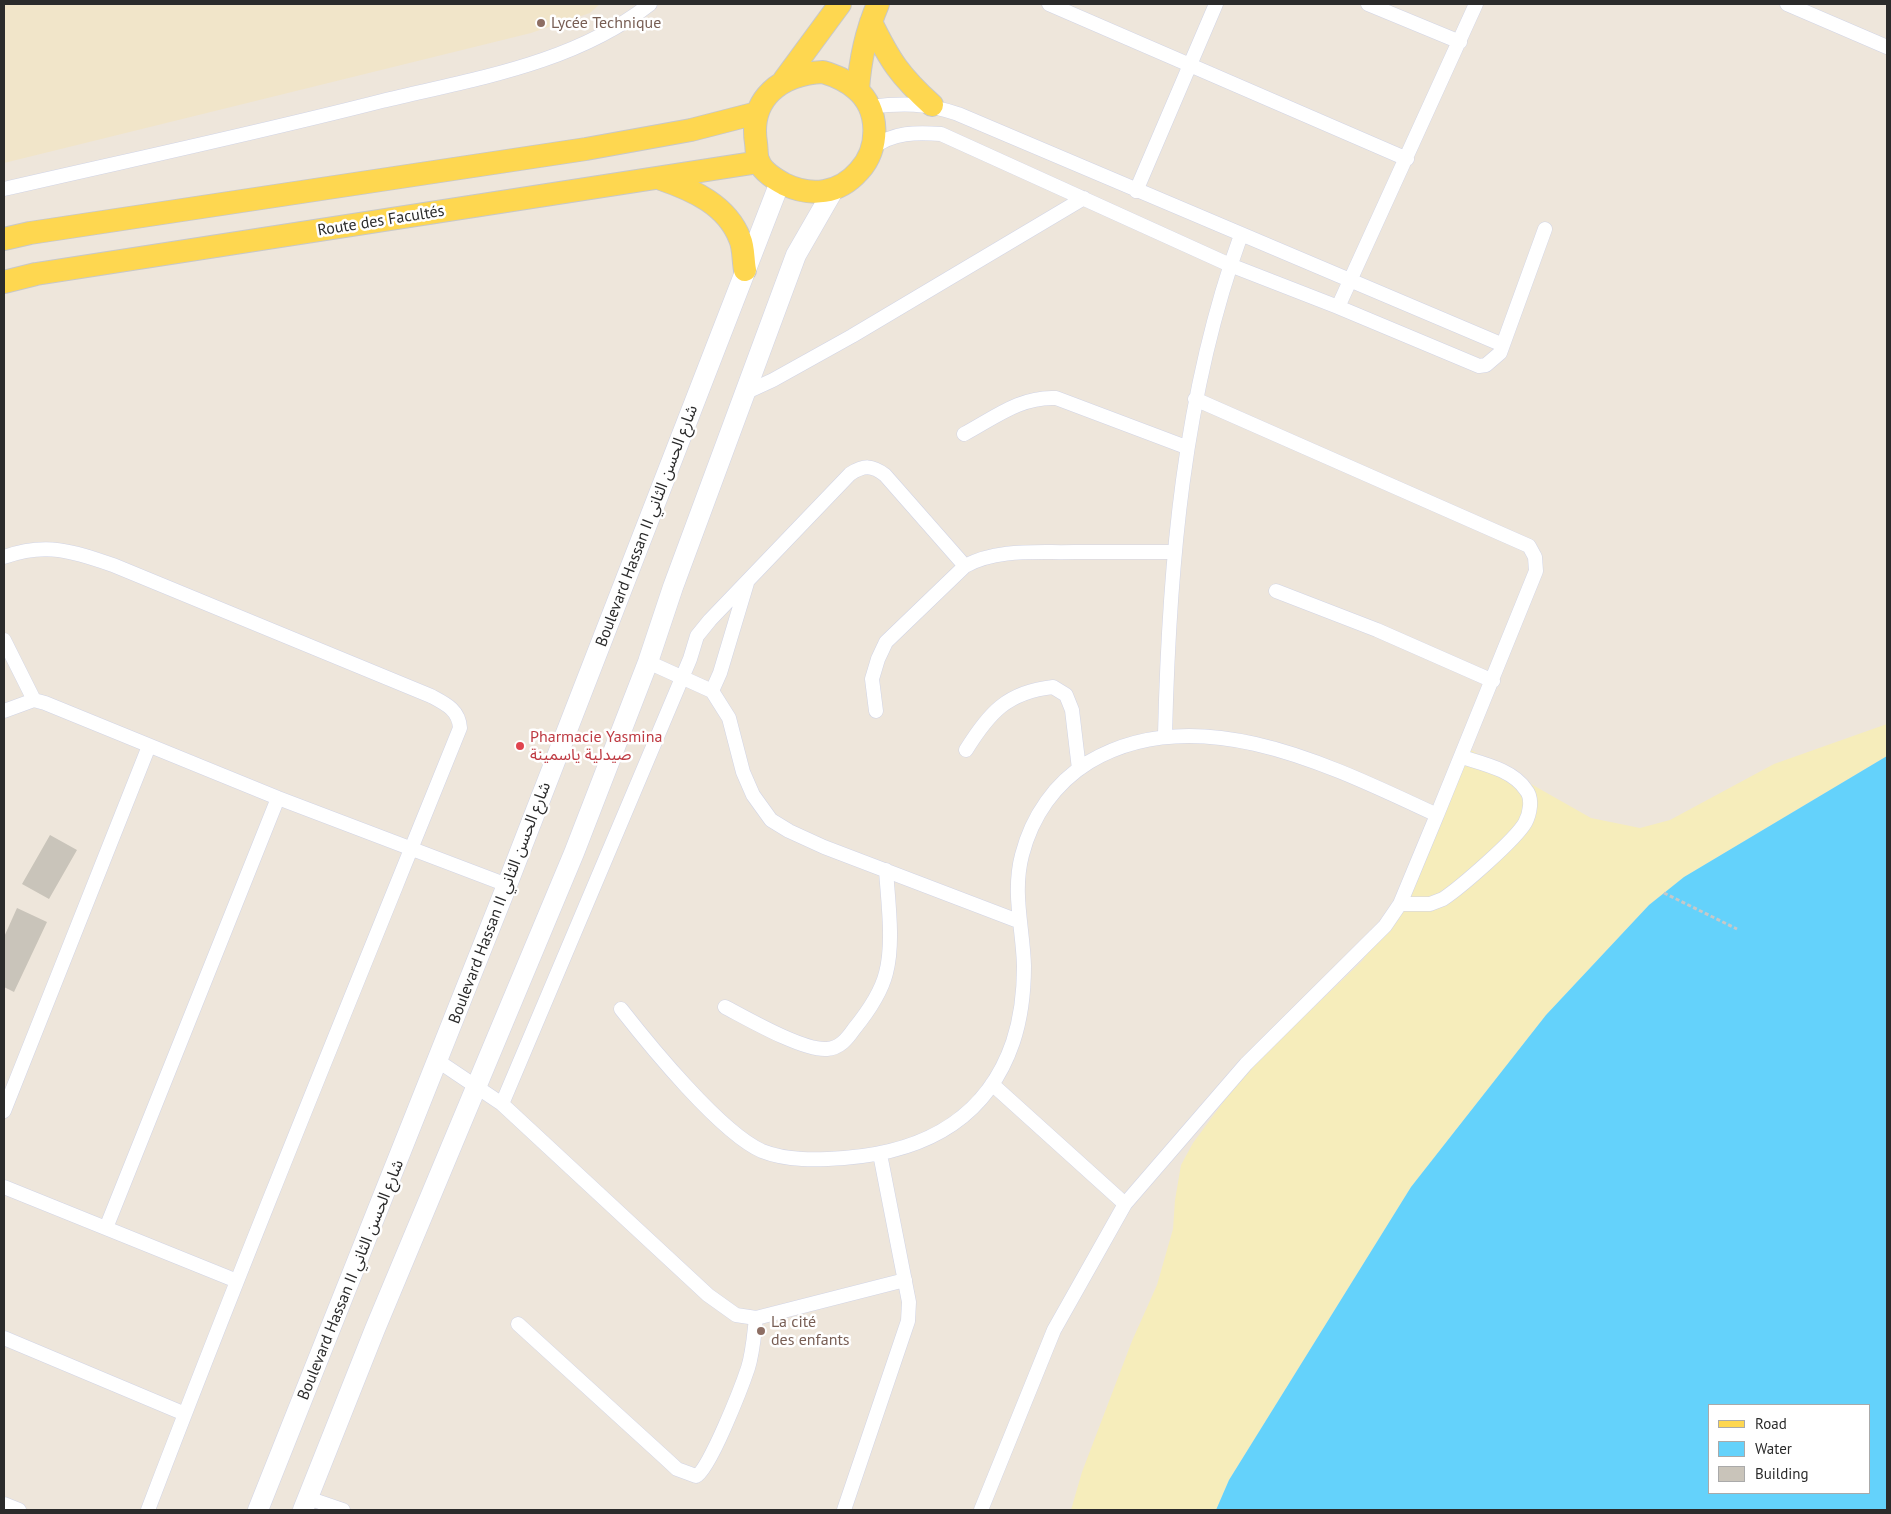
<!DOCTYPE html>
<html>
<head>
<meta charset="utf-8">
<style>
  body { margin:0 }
  #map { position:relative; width:1891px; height:1514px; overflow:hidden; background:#eee6db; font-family:"PT Sans",sans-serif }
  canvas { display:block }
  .frame { position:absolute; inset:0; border:5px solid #2b2b2b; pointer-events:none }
  .legend { position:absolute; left:1708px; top:1404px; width:162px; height:90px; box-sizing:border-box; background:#fff; border:1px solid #aaa; margin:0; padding:6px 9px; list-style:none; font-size:15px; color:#2b2b2b }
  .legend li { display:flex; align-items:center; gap:10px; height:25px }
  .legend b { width:25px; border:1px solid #aaa }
</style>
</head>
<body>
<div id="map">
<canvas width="1891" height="1514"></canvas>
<div class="frame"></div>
<ul class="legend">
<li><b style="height:6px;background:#fed750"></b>Road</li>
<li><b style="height:14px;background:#64d2fb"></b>Water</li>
<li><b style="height:14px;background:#c9c4ba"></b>Building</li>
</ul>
</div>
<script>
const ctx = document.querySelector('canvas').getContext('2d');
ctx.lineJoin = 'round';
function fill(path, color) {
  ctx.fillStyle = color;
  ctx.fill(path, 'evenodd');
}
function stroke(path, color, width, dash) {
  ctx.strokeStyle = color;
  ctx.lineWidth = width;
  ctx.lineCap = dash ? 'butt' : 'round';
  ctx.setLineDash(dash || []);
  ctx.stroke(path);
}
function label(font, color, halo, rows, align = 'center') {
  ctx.font = font + ' "PT Sans","Noto Sans Arabic",sans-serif';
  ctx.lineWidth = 5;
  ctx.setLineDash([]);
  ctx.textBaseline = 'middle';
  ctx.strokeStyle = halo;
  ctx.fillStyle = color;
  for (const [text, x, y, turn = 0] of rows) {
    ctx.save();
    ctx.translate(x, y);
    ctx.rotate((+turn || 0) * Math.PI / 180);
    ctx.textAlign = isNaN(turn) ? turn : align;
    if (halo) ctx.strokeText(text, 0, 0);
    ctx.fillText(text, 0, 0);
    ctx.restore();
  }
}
const education = new Path2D(`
  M4,4H600L590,13L531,33L4,163Z`);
const sand = new Path2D(`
  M1887,724V756L1684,877L1649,905L1546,1015L1411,1187L1229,1480L1216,1510H1071L1082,1472L1132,1341L1157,1285L1173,1229L1175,1200L1181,1165L1193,1143L1244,1074L1362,961L1392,917L1471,750L1591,818L1640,828L1670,820L1774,764Z`);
const water = new Path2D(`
  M1887,756V1510H1216L1229,1480L1411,1187L1546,1015L1649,905L1684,877ZM1710,1405H1870V1493H1710Z`);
const building = new Path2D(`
  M50,835L77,850L49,899L22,884Z
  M17,908L47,922L14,992L4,987V937Z`);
const path = new Path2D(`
  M1664,893L1737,929`);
const minor = new Path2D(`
  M1049,4L1407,159
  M1368,4L1460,42
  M1787,4L1887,47
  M869,107C903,103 926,103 958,114L1503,345
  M873,148C892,132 918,132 941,134L1230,265L1338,307L1479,366L1486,365L1500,353L1545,229
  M4,189C130,160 257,133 382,101C473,79 574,64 650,4
  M1136,191L1216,4
  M1338,307L1476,4
  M747,392L773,380L852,336L1084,198
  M1195,399L1529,546L1535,557L1536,571L1437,815
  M964,434C994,418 1021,396 1056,398L1186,447
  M4,557C46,542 72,551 113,565L431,696C446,704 459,710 460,728C355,988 248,1248 148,1510
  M1276,591L1377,630L1493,681
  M4,640L34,700
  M648,662L712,691L729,718L743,772L753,795L771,820L789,831L824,847L1018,921
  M712,691L720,673L747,583
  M4,711L34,700L45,703L278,798L507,885
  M876,711L872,679L878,659L886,642L965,566C998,548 1038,553 1075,552C1108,552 1142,552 1175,552
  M1165,735C1169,567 1183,395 1241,235
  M966,750C989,713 1007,692 1053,687L1066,695L1072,710L1079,769
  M1400,904H1430L1443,899C1461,887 1515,840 1525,823C1530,814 1533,798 1526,790C1513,770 1484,764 1462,757
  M725,1007C748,1019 803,1051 827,1049C840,1048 847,1039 854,1029C867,1013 881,993 886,973C894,943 888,901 886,870
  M621,1009C650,1046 721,1133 762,1151C787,1161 817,1160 844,1158C922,1152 986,1121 1013,1042C1021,1018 1024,992 1024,966C1023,928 1012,893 1022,855C1032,816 1055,783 1089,762C1198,697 1335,768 1437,815L1400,904L1385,926L1246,1064L1125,1204L1054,1330L981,1510
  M438,1061L502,1104L708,1295L736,1315L756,1318L905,1280
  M992,1084L1125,1204
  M502,1104L690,659L697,636L710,620L850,474C864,465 872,465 885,475L965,566
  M4,1111L149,746
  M4,1187L237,1281
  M106,1228L278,798
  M518,1324L664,1457L677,1469L696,1476C709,1471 742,1386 748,1368C753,1352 754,1335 756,1318
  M4,1338L185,1414
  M308,1498L343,1510
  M4,1504L19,1510
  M844,1510L908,1321L909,1302L880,1154`);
const secondary = new Path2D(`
  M258,1510L507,885L780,182
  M303,1510L375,1329L574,853L648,662L673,587L796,255L834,189`);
const primary = new Path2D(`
  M871,22C890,61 900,76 932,105
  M823,72C836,76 846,80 856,89C880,109 880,149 859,171C839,194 811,197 784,184C775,179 763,172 759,162C756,157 757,149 756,143C749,98 781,74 823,72Z
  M784,80L840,4
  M858,90C860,60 866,32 878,4
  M661,179C693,190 727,205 740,239C744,248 743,260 745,270
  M4,239L30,233L586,149L691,130L757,113
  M4,282L36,274L759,162`);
const markers = [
  [541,23,5,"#8d6e63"],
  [520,746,5,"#e0444e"],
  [761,1331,5,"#8d6e63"]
];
const educationNames = [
  ["Lycée Technique",551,23],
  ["La cité",771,1322],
  ["des enfants",771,1340]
];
const streetNames = [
  ["Route des Facultés",381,221,-9],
  ["Boulevard Hassan II شارع الحسن الثاني",647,526,-69],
  ["Boulevard Hassan II شارع الحسن الثاني",500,903,-69],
  ["Boulevard Hassan II شارع الحسن الثاني",351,1280,-68]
];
const healthNames = [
  ["Pharmacie Yasmina",530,737],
  ["صيدلية ياسمينة",530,755]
];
fill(education, '#f1e5c9');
fill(sand, '#f6edbb');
fill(water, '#64d2fb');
fill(building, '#c9c4ba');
stroke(minor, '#d1d4e5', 15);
stroke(secondary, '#d1d4e5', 21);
stroke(primary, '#c8c8c8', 24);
stroke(path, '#c8c8c8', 3, [4, 2.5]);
stroke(minor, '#fff', 14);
stroke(secondary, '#fff', 20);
stroke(primary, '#fed750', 22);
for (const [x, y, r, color] of markers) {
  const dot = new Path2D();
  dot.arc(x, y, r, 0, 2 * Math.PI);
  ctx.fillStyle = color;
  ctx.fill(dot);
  stroke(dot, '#fff', 2);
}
label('16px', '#785e54', '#fff', educationNames, 'left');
label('16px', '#2b2b2b', '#fff', streetNames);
label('16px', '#be3a42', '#fff', healthNames, 'left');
</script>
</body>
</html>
